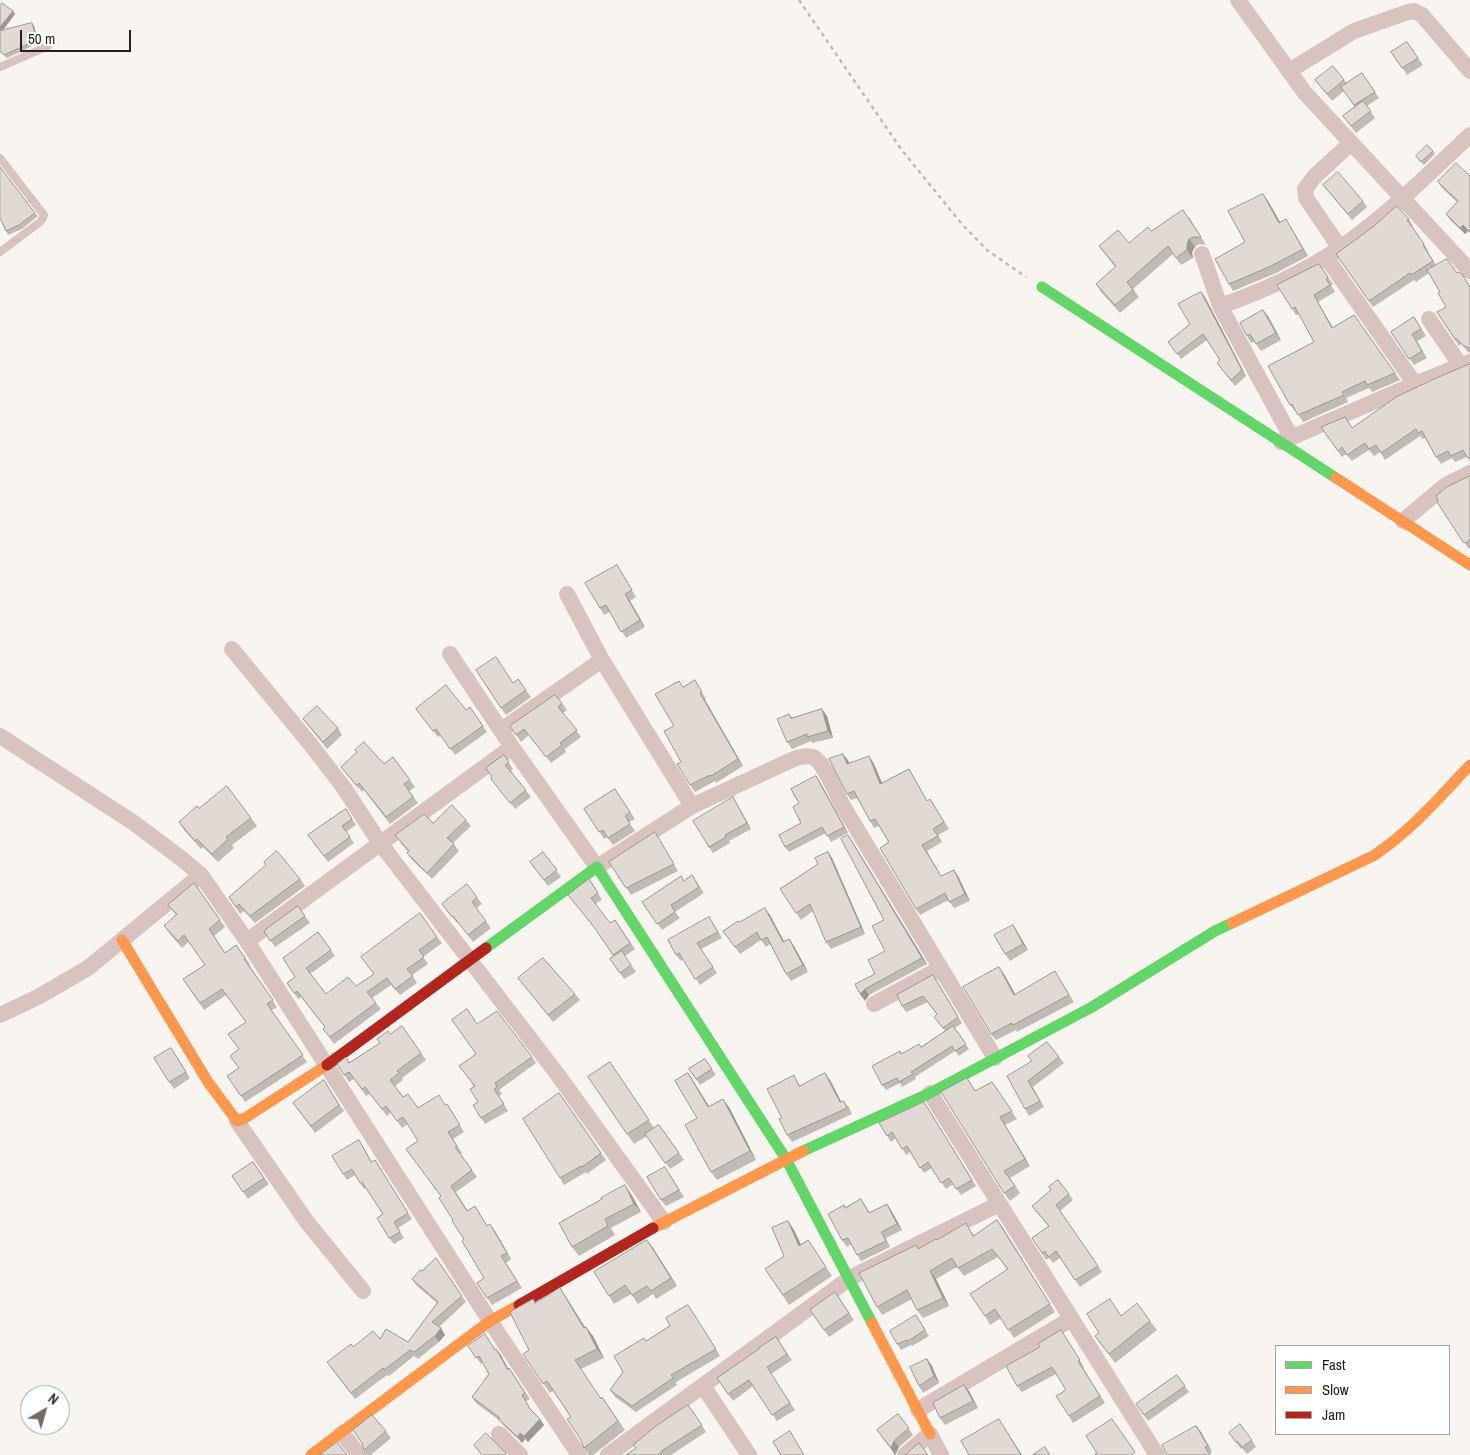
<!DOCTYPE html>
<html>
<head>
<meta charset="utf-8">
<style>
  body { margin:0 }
  #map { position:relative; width:1470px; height:1455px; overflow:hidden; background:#f8f4f0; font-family:"Archivo Narrow",sans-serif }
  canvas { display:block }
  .legend { position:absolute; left:1275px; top:1345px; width:175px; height:90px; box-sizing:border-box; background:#fff; border:1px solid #a9a5a3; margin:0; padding:6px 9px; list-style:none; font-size:15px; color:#271f18 }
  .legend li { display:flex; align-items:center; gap:10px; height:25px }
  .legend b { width:25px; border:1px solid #a9a5a3 }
  .north { position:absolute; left:20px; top:1385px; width:50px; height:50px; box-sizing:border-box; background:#fff; border:1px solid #a9a5a3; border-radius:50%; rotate:38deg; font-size:14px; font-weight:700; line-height:20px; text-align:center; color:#271f18 }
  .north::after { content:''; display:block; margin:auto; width:18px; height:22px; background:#706a64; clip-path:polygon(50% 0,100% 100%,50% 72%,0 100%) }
  .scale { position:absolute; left:20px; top:30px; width:111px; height:22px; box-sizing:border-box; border:2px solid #271f18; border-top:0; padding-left:6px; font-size:15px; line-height:18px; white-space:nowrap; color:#271f18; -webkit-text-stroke:4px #fff; paint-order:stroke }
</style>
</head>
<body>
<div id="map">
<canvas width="1470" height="1455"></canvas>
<ul class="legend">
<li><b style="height:6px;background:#63d668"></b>Fast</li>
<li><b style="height:6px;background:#ff974d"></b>Slow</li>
<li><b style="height:6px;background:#b3261e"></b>Jam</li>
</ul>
<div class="north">N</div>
<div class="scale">50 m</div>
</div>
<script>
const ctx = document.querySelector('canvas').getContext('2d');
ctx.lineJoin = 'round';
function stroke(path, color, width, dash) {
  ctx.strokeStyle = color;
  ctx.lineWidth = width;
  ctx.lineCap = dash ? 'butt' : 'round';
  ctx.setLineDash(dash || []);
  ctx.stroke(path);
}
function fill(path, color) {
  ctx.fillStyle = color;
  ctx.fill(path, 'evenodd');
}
const path = new Path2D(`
  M799,0L901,149L961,223L987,250L1026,277`);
const lane = new Path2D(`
  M0,67L48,46
  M0,158L44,215L43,218L40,222L0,252`);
const street = new Path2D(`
  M1238,0L1305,93L1470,271
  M1289,71L1354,31L1408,12L1414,11L1422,15L1470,71
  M1340,248L1306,198L1305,189L1314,177L1351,143
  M1202,254L1220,306L1291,437
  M1326,257L1415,384
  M1220,306C1261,292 1301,274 1337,250C1385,218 1428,174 1470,135
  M1429,319L1461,366
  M1281,442L1415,384L1470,362
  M1403,521L1446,485L1470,473
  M567,594L602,660L692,806
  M232,649L311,745L344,788L380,843L558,1075L664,1222
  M450,654L512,747L597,867L692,806L796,758C802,757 807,755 813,757C825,763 836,794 843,806L995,1058
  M501,730L602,660
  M0,736L134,823L182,859L201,875L247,941L490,1321L579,1455
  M247,941L512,747
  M874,1004L941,968
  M0,1015L38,997L88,968L201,875
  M930,1093L1157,1455
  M237,1121L307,1222L363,1291
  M703,1386L749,1455
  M918,1410L1071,1319
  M342,1433L359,1455
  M499,1434L520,1455
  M608,1455L850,1278L999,1204
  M905,1455L930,1434L941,1455`);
const fast = new Path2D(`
  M1042,287L1336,478
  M486,948L597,867L786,1159L872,1323
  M803,1151L930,1093L1092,1007L1215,931L1232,923`);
const slow = new Path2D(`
  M1336,478L1470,565
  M1232,923L1373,856C1411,831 1439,798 1470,765
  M122,940L208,1082L237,1121L245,1118L327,1065
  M653,1228L803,1151
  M872,1323L930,1434
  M311,1455L490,1321L519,1305`);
const jam = new Path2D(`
  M327,1065L486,948
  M519,1305L653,1228`);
const wall = new Path2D(`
  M0,6L15,14L3,30L34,26L39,43L7,58L0,52Z
  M1407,42L1423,65L1407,75L1391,52Z
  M1362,73L1379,98L1367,106L1375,118L1356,133L1343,116L1355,107L1344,91L1332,101L1315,80H1344L1347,83Z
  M1433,151L1435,154L1424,165L1416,156Z
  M1470,176V234L1468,231L1465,234L1450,220L1446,214L1457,202L1442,188L1438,182Z
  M1323,185L1363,201L1367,207L1352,220Z
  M1268,201L1280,222L1286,219L1308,256L1276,273L1233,291L1229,284L1245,242Z
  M35,213L38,216L22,229L8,235L6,231Z
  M1189,217L1206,245L1199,244L1195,247L1192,252L1193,258L1181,265L1173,254L1133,289L1139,297L1120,313L1101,292L1096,284L1115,267L1099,246L1129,243L1151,231Z
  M1409,219L1413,226L1412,227L1428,250L1427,251L1436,265L1457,273L1462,274L1470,286V353L1468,352L1461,344L1459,346L1437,312L1446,307L1440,292L1429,273L1416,282L1414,280L1373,307L1336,254Z
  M1319,264L1333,284L1331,285L1335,292L1318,302L1333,328L1354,315L1400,380L1372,392L1369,388L1346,398L1348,402L1303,422L1296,411H1295L1290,405L1314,342L1299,314L1296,315L1292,309Z
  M1201,292L1205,297L1246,376L1235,386L1217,363L1220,360L1207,340L1181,359L1168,342L1190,324Z
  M1263,310L1281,340L1261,351L1254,341L1251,343L1247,336Z
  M1414,317L1426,336L1417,341L1427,358L1414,365L1391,332Z
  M1470,364V462L1467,457L1455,462L1452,458L1441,464L1436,457L1425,438L1422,439L1420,436L1385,460L1380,452L1374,456L1369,450L1352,461L1346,454L1342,457L1321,427L1352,428Z
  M1470,476V549L1468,548L1437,502Z
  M617,565L636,597L630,601L645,627L626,638L610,612L604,615L600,608Z
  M518,679L531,697L506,715L501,708L513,683Z
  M695,680L706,699L705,700L743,766L716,783L715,781L695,792L690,785L674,726L679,681L683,687Z
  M562,703L567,710L563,713L581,737L565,749L566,752L551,763L529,735L521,742L510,726Z
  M470,707L487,732L455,755L441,735L438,737L416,709L466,710Z
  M789,714L792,717L827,716L833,738L812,743L811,741L792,749L787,742Z
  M303,719L338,728L342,735L327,749Z
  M843,754L849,763L873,762L882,783L909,769L913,775L927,801L930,799L949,829L938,835L942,842L927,851L941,876H958L970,901L954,908L948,900L920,915L916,909L889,842L879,826L874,828L870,821L857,798L851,800L847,794Z
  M504,755L513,769L511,771L531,797L515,809L491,779L492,777Z
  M393,757L415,787L409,791L418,803L390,824L364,790L362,792L341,767L384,764Z
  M816,776L820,782L848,833L831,842L826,833L789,852L785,847L801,823L799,803Z
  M615,789L635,819L629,822L635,831L613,845L607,837L604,839L584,809Z
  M733,797L751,829L729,841L730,843L713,853L709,847Z
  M199,808L251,818L257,826L232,845L234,848L218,862L203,847L201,849L184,830L179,822Z
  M346,809L356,825L346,832L354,843L328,862L308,835Z
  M466,820L471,826L453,843L459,851L432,879L412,860L407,853L408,852L395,835L433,823Z
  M655,832L678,871L631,895L609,862Z
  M852,841L927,964L869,995L865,1001L860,994L875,974L885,951L884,920Z
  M543,852L561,877L548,886L530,862Z
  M828,852L832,858L865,934L831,949L826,942L813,911L801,920L780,889L818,864Z
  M692,875L704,893L675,912L680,918L662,930L642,902L684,881Z
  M300,879L305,886L255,923L244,911L240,914L229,897Z
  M589,879L602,900L595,904L610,923L615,920L635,949L625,956L636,972L624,979L610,959L614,957L598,932L568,895Z
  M194,883L225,927L214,936L225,953L236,945L250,964L249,965L277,1007L271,1011L307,1062L245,1102L227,1076L239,1069V1049L246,1022L226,995L204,1010L183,979L205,965L189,941L182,948L169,933L164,926L176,915L168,905Z
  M477,897L482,904L476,908L491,928L473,942L458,922L457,923L442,904Z
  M298,906L310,923L275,947L264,931Z
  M770,915L784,942L794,946L808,972L791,981L786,974L770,944L766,947L761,940L740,954L723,931L739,922Z
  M713,923L722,938L701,949L717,973L700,985L683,959L681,961L676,955Z
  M1013,925L1028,950L1010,961L1005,954Z
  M318,932L335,956L310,974L326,994L356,986L374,974L361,957L437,937L442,943L423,957L428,964L412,975L417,983L400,995L391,985L372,998L381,1009L334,1044L323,1029L325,1027L301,997L298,999L287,983L295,977Z
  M1004,974L1015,994L1059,978L1074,1002L1017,1032L1016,1030L996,1040L991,1034Z
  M518,978L575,994L580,1000L553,1022Z
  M937,981L962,1023L955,1028L969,1049L959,1056L955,1051L915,1077L916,1079L902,1087L900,1083L886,1090L882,1085L902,1054L921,1047L945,1031L934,1017L937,1014L928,1002L906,1012L902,1006Z
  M477,1024L532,1057L536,1063L499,1090L502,1094L499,1096L508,1111L485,1124L481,1118L478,1102L474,1086L459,1066L476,1054Z
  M402,1026L426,1060L402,1078L403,1080L395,1086L403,1097L418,1108L445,1104L451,1111L464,1132L453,1139L462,1153L460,1154L477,1177L456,1192L468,1211L495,1231L511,1259L506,1263L522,1288L492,1305L477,1283L484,1278L441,1196L418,1141L408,1124L402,1128L391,1112L387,1116L370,1094L366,1096L354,1079L349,1082L337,1064L346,1057L350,1063L380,1043Z
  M176,1055L190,1078L174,1089L169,1082Z
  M1059,1057L1064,1063L1033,1087L1044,1107L1029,1116L1025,1109L1007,1076Z
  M705,1059L716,1075L700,1085L689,1069Z
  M610,1062L654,1128L659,1125L684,1160L670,1169L647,1136L634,1144L588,1077Z
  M830,1080L841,1102L849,1107L852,1114L792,1142L787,1135L782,1118L798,1082L800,1086Z
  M694,1082L709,1106L729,1107L756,1160L717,1180L711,1172L697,1118Z
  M992,1082L1017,1119L1005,1125L1030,1166L1010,1178L1020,1193L1010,1201L1004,1193L975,1091Z
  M328,1087L344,1111L315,1133L293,1103Z
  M559,1093L606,1160L587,1174L586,1172L564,1185L560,1178Z
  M924,1102L976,1186L961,1195L953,1184L946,1189L932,1168L924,1173L910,1152L906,1155L896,1138L891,1142L879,1123Z
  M359,1140L372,1162L375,1160L412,1219L398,1228L404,1238L394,1244L389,1238L383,1214L366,1188L364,1189L355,1175L347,1180L343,1174Z
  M253,1162L269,1184L248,1199L232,1176Z
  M669,1173L684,1197L666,1206L661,1200Z
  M631,1194L641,1212L611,1228L615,1235L579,1256L572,1247Z
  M1069,1194L1073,1200L1060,1211L1102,1272L1080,1287L1060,1258L1053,1263L1049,1258L1046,1260L1042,1253L1048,1226L1032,1206Z
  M861,1199L870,1213L887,1204L891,1210L902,1230L886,1238L890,1247L861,1261L851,1244L847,1247L842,1240L845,1207Z
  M997,1220L1055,1312L1014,1338L1001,1318L990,1325L985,1316L1007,1269L998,1257L964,1276L957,1267L936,1279L949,1306L923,1318L917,1310L912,1299L882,1315L877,1307L918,1249L937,1240L972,1232L974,1236Z
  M788,1221L794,1230L801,1245L808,1240L832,1276L789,1305L765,1269L784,1256Z
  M653,1248L677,1286L656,1299L653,1294L638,1304L631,1294L614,1304L609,1296Z
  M436,1258L466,1302L439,1327L441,1328L445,1335L439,1342L418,1359L414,1356L389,1376L387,1375L355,1399L331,1368L353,1347L380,1339L408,1342L437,1303L416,1285L412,1279Z
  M835,1292L854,1320L829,1337L810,1310Z
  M566,1297L585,1327L593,1336L604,1358L581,1369L601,1399L602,1397L625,1430L593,1455H589L584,1448L571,1417L553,1391L550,1393L523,1354L529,1350L533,1299L536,1303Z
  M692,1311L720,1356L676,1382L677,1385L636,1412L615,1397L610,1390L646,1341Z
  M1122,1315L1150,1321L1157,1330L1115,1363L1095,1336Z
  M920,1321L929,1336L912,1346L911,1345L901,1350L897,1344Z
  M1061,1330L1084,1367L1083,1368L1105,1403L1073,1423L1069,1416L1066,1390L1056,1374L1022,1392L1017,1386L1040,1347Z
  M776,1337L792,1360L771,1374L795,1410L777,1421L753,1386L733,1401L717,1378L759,1349Z
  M468,1346L495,1349H496L508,1369L509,1368L530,1399L526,1401L532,1411L544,1425L528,1442L525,1439L522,1443L503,1425L500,1421L476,1403L472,1397L489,1374L483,1363L481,1364Z
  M927,1359L932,1366L939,1383L923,1393L919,1386Z
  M1177,1375L1189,1392L1148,1421L1136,1404Z
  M964,1385L969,1391L978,1408L945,1425L940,1418Z
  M688,1405L706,1432L671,1455H626L636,1448Z
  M898,1414L913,1435L899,1447L895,1455L877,1430Z
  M386,1431L391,1438L371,1455H367L364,1450L363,1443Z
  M1201,1432L1212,1452L1210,1454L1167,1455Z
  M1229,1433L1252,1440L1256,1447L1247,1454L1242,1448L1241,1449Z`);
const shadedWall = new Path2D(`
  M13,11L15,14L0,34V27Z
  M32,23L34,26L39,43L37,40Z
  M1263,194L1268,201L1284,229L1279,223Z
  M1286,219L1290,226L1308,256L1303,249Z
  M1463,225L1468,231L1465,234L1460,228Z
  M1189,239L1195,247L1192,252L1193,258L1187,250V244Z
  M1201,292L1205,297L1246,376L1242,370Z
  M1314,295L1318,302L1337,335L1332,328Z
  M1263,310L1268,316L1281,340L1276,333Z
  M625,594L630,601L645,627L640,620Z
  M700,693L705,700L743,766L738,759Z
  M822,709L827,716L833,738L828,731Z
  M843,754L848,760L852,771L847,764Z
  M869,756L873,762L885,790L880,784Z
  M816,776L820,782L848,833L844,827Z
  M733,797L737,804L751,829L747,823Z
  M848,835L852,841L927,964L922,958Z
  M828,852L832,858L865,934L861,927Z
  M954,870L958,876L970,901L965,894Z
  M765,908L770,915L788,949L783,942Z
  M1013,925L1017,931L1028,950L1023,944Z
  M789,939L794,946L808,972L803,965Z
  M999,967L1004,974L1019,1001L1014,995Z
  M865,989L869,995L865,1001L860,994Z
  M688,1073L694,1082L714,1115L708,1107Z
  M825,1073L830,1080L845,1109L840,1102Z
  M723,1099L729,1107L756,1160L750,1151Z
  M1000,1117L1005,1125L1030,1166L1025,1159Z
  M625,1185L631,1194L641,1212L634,1204Z
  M887,1204L891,1210L902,1230L897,1224Z
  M997,1220L1003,1228L1055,1312L1050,1304Z
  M788,1221L794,1230L806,1255L799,1246Z
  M490,1224L495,1231L511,1259L507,1253Z
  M647,1240L653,1248L677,1286L671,1278Z
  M930,1271L936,1279L949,1306L943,1298Z
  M560,1288L566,1297L591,1337L584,1328Z
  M586,1327L593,1336L604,1358L597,1349Z
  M441,1328L445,1335L439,1342L435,1336Z
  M496,1349L501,1355L512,1376L508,1370Z
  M927,1359L932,1366L939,1383L934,1376Z
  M964,1385L969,1391L978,1408L973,1401Z
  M540,1419L544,1425L528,1442L524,1436Z
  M999,1419L1004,1427L1022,1455H1021Z
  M1196,1426L1201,1432L1212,1452L1208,1446Z
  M520,1433L525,1439L522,1443L518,1437Z
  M894,1441L899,1447L895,1455L891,1448Z`);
const building = new Path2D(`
  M2,3L13,11L0,27V6Z
  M32,23L37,40L4,55L0,51V31Z
  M1407,42L1418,58L1402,68L1391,52Z
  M1333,66L1344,80L1327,94L1315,80Z
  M1362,73L1375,92L1354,105L1341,87Z
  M1363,101L1371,111L1351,126L1343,116Z
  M1427,145L1433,151L1421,162L1416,156Z
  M1456,163L1470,176V232L1463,225L1460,228L1446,214L1458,201L1438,182Z
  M0,167L35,213L19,225L6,231L0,218Z
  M1338,172L1363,201L1348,214L1323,185Z
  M1263,194L1279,223L1286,219L1303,249L1271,266L1229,284L1215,259L1245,242L1228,211Z
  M1397,206L1409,219L1407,220L1424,244L1423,245L1433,261L1411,275L1410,273L1369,301L1336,254L1374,226Z
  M1183,210L1201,237H1194L1189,239L1187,244V250L1176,258L1168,246L1127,282L1133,290L1115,305L1096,284L1116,266L1099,246L1118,230L1129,243L1148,227L1151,231Z
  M1447,259L1457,273L1458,272L1462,274L1470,287V348L1464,346L1456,338L1455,339L1437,312L1446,307L1438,293L1440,292L1427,270Z
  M1319,264L1328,277L1326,279L1330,285L1314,295L1332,328L1354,315L1395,373L1367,385L1365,381L1342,392L1344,395L1298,415L1292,404L1290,405L1268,366L1314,342L1295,307L1292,309L1277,285Z
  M1201,292L1242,370L1231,380L1217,363L1220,360L1203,334L1177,354L1168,342L1190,324L1178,304Z
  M1263,310L1276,333L1256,344L1250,334L1247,336L1240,323Z
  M1414,317L1421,329L1412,334L1422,351L1409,359L1391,332Z
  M1470,364V458L1467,457L1463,450L1451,456L1448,451L1436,457L1422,431L1418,433L1416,429L1381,453L1376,445L1369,449L1365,443L1347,455L1342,447L1338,451L1321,427L1345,417L1352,428L1396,397L1432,380Z
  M1470,476V540L1466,543L1463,542L1437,502L1438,500L1436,496L1447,487Z
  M617,565L632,590L625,594L640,620L621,632L606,605L600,608L585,583Z
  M496,657L513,683L518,679L526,690L501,708L476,670Z
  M695,680L702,692L700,693L738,759L711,776L710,775L690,785L677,764L681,762L664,731L674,726L655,694L679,681L683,687Z
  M446,685L466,710L470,707L483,726L450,749L436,729L433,731L416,709Z
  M555,695L562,703L558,707L577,730L560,743L562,745L546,757L524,729L516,735L510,726Z
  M317,706L338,728L323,742L303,719Z
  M822,709L828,731L807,737V734L787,742L777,719L789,714L791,718Z
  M364,742L384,764L393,757L410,780L404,784L413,797L386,817L359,783L357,786L341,767L357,752L355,750Z
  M843,754L847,764L869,756L880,784L909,769L927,801L930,799L944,822L933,829L938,836L922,845L941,876L954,870L965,894L949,902L945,893L916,909L880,848L889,842L875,819L870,821L854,791L847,794L829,759Z
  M504,755L509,762L505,765L526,790L510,803L491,779L492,777L486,768Z
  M816,776L844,827L827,836L822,827L785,847L779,835L801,823L793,807L799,803L791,789Z
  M227,786L251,818L226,837L228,839L212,854L197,839L195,841L179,822L197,806L199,808Z
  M615,789L630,812L625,816L630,824L608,838L603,830L599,832L584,809Z
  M733,797L747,823L725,835L726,837L709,847L693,821Z
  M452,805L466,820L447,838L454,844L427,873L407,853L409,851L395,835L424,814L433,823Z
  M346,809L352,819L342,826L350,837L324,856L308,835Z
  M655,832L674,864L626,888L609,862Z
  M848,835L922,958L865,989L860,994L855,984L875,974L868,960L885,951L872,926L884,920L841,839Z
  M277,851L300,879L250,916L239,904L236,907L229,897L266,865L264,862Z
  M543,852L557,870L544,880L530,862Z
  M828,852L861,927L826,942L810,904L796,913L780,889L818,864L815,858Z
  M692,875L699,887L671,905L675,912L657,924L642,902L681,876L684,881Z
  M589,879L598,893L591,898L610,923L615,920L630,943L613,955L594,927L568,895Z
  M194,883L220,920L209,929L225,953L236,945L245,958L244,959L273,1000L267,1004L303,1055L241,1096L227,1076L239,1068L230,1056L239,1049L228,1034L246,1022L222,989L200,1003L183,979L205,965L184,935L178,941L164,926L177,914L168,905Z
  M467,884L477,897L472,902L486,921L468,935L453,916L452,917L442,904Z
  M298,906L305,916L270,941L264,931Z
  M765,908L783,942L789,939L803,965L786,974L767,937L761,940L757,932L735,947L723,931L738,921L739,922Z
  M420,913L437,937L419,950L424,957L407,969L413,976L395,989L387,978L367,992L376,1003L330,1037L323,1029L325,1027L297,991L294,993L287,983L295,977L283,958L318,932L331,950L306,968L326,994L348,977L356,986L374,974L361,957Z
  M709,917L718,932L697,943L713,967L695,979L679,953L676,955L668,940Z
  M1013,925L1023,944L1005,954L994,935Z
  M622,951L631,965L620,973L610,959Z
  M543,958L575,994L548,1015L518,978Z
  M999,967L1014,995L1055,971L1069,995L1013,1025L1012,1023L991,1034L963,987Z
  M933,975L958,1017L943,1028L934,1017L937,1014L923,996L902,1006L897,995Z
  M467,1009L477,1024L497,1011L532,1057L495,1083L497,1087L494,1089L504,1104L481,1118L473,1105L478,1102L470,1089L475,1086L459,1066L476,1054L452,1020Z
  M402,1026L421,1053L397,1071L399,1073L390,1080L403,1097L408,1094L418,1108L439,1095L445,1105L447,1104L460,1125L448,1132L457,1146L455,1147L472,1170L451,1186L467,1211L475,1206L487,1226L490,1224L507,1253L501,1256L517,1281L487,1298L477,1283L484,1278L462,1241L464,1239L452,1221L453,1220L439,1198L441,1196L406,1149L418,1141L403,1117L397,1121L386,1106L382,1109L365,1087L362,1089L349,1072L344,1075L337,1064L346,1057L349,1063L380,1043L377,1039L388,1031L390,1034Z
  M953,1026L966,1044L955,1051L952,1046L911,1072L913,1074L899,1082L897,1078L882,1085L872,1066L900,1051L901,1054L919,1044L921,1047Z
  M1047,1042L1059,1057L1028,1081L1040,1101L1025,1109L1007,1076L1032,1061L1028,1056Z
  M171,1048L186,1072L169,1082L154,1058Z
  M705,1059L712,1069L696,1079L689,1069Z
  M610,1062L649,1120L627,1134L588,1077Z
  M688,1073L708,1107L723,1099L750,1151L711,1172L685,1125L697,1118L675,1081Z
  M825,1073L840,1102L844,1101L847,1108L787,1135L779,1119L782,1118L767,1089L794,1075L799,1086Z
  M967,1078L975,1091L992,1082L1012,1111L1000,1117L1025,1159L1004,1171L1015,1186L1004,1193L941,1092Z
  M324,1080L339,1105L311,1126L293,1103Z
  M559,1093L601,1153L582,1167L581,1166L560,1178L523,1119Z
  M924,1102L972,1180L956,1189L949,1178L941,1183L928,1162L920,1168L907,1146L902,1149L892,1132L887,1136L879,1123Z
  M659,1125L679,1153L665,1163L645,1134Z
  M359,1140L371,1162L375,1160L408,1213L394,1222L400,1232L389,1238L377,1218L383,1214L362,1182L360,1183L352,1169L343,1174L332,1156Z
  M253,1162L264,1178L243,1192L232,1176Z
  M665,1167L679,1190L661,1200L647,1177Z
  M1058,1180L1069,1194L1056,1205L1098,1266L1075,1280L1056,1251L1048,1257L1045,1251L1042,1253L1032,1238L1049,1226L1032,1206L1051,1190L1049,1187Z
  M625,1185L634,1204L605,1219L608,1226L572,1247L559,1223L602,1199L601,1198Z
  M861,1199L869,1213L887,1204L897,1224L881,1232L886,1241L857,1255L848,1238L842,1240L828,1214L844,1205L845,1208Z
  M997,1220L1050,1304L1008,1330L995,1309L985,1316L970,1294L1008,1269L992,1249L958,1268L952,1258L930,1271L943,1298L917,1310L907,1290L877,1307L859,1273L916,1245L918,1249L936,1239L937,1240L966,1223L973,1236Z
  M788,1221L799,1246L808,1240L826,1267L783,1295L765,1269L784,1256L772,1228Z
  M647,1240L671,1278L651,1291L647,1286L632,1295L625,1285L609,1296L594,1272Z
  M436,1258L462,1296L432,1322L441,1328L435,1336L414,1352L410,1350L384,1370L383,1368L351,1393L327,1362L351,1344L353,1347L373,1331L380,1339L386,1329L408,1342L438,1302L412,1279L420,1270L422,1271Z
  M560,1288L584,1328L586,1327L597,1349L575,1360L601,1399L602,1397L618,1421L584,1448L581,1440L567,1419L571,1417L547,1381L543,1384L523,1354L529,1350L510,1312L533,1299L535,1303Z
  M835,1292L849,1313L824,1330L810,1310Z
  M1110,1299L1121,1316L1137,1303L1150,1321L1109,1354L1095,1336L1099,1333L1087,1314Z
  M688,1305L716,1349L671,1375L673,1378L632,1406L610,1390L623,1372L614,1356L644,1338L646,1341L670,1326L666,1318Z
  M916,1315L925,1330L908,1341V1340L897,1344L890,1331Z
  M1061,1330L1080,1360L1078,1361L1100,1396L1069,1416L1056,1396L1066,1390L1052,1367L1017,1386L1006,1366L1040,1347L1038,1344Z
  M485,1334L495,1350L496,1349L508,1370L509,1368L525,1393L522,1395L530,1409L540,1419L524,1436L520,1433L518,1437L498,1419L500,1418L472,1397L489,1374L479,1356L476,1358L468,1346Z
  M776,1337L787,1354L767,1367L790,1403L772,1415L749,1380L728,1394L717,1378L759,1349V1348Z
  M927,1359L934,1376L919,1386L910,1367Z
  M1177,1375L1185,1386L1144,1415L1136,1404Z
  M964,1385L973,1401L940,1418L933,1403Z
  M688,1405L702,1425L663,1450L658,1455H626L636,1448L633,1445L656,1426Z
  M898,1414L909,1428L894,1441L891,1448L877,1430Z
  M372,1415L386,1431L364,1450L362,1443L353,1430Z
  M999,1419L1021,1455H969L961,1441Z
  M1112,1419L1135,1452L1131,1455H1096L1095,1454L1097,1453L1086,1436Z
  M1240,1424L1252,1440L1242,1447L1237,1441L1236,1442L1229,1433Z
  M1196,1426L1208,1446L1205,1447L1210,1455H1167L1162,1445Z
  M790,1431L804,1455H781L773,1442Z
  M486,1433L506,1453L505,1455H482L474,1445Z
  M337,1442L347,1455H320Z
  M919,1443L928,1455H904H905Z
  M1045,1447L1050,1455H1033Z`);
stroke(path, '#c5b7b4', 2.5, [4, 4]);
stroke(lane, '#d9c3c1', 8);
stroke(street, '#d9c3c1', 16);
stroke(fast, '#63d668', 11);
stroke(slow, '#ff974d', 11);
stroke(jam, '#b3261e', 11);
fill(wall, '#c1bbb6');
fill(shadedWall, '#9d9894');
fill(building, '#e0d9d4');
stroke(building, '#9d9894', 1);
</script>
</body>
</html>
